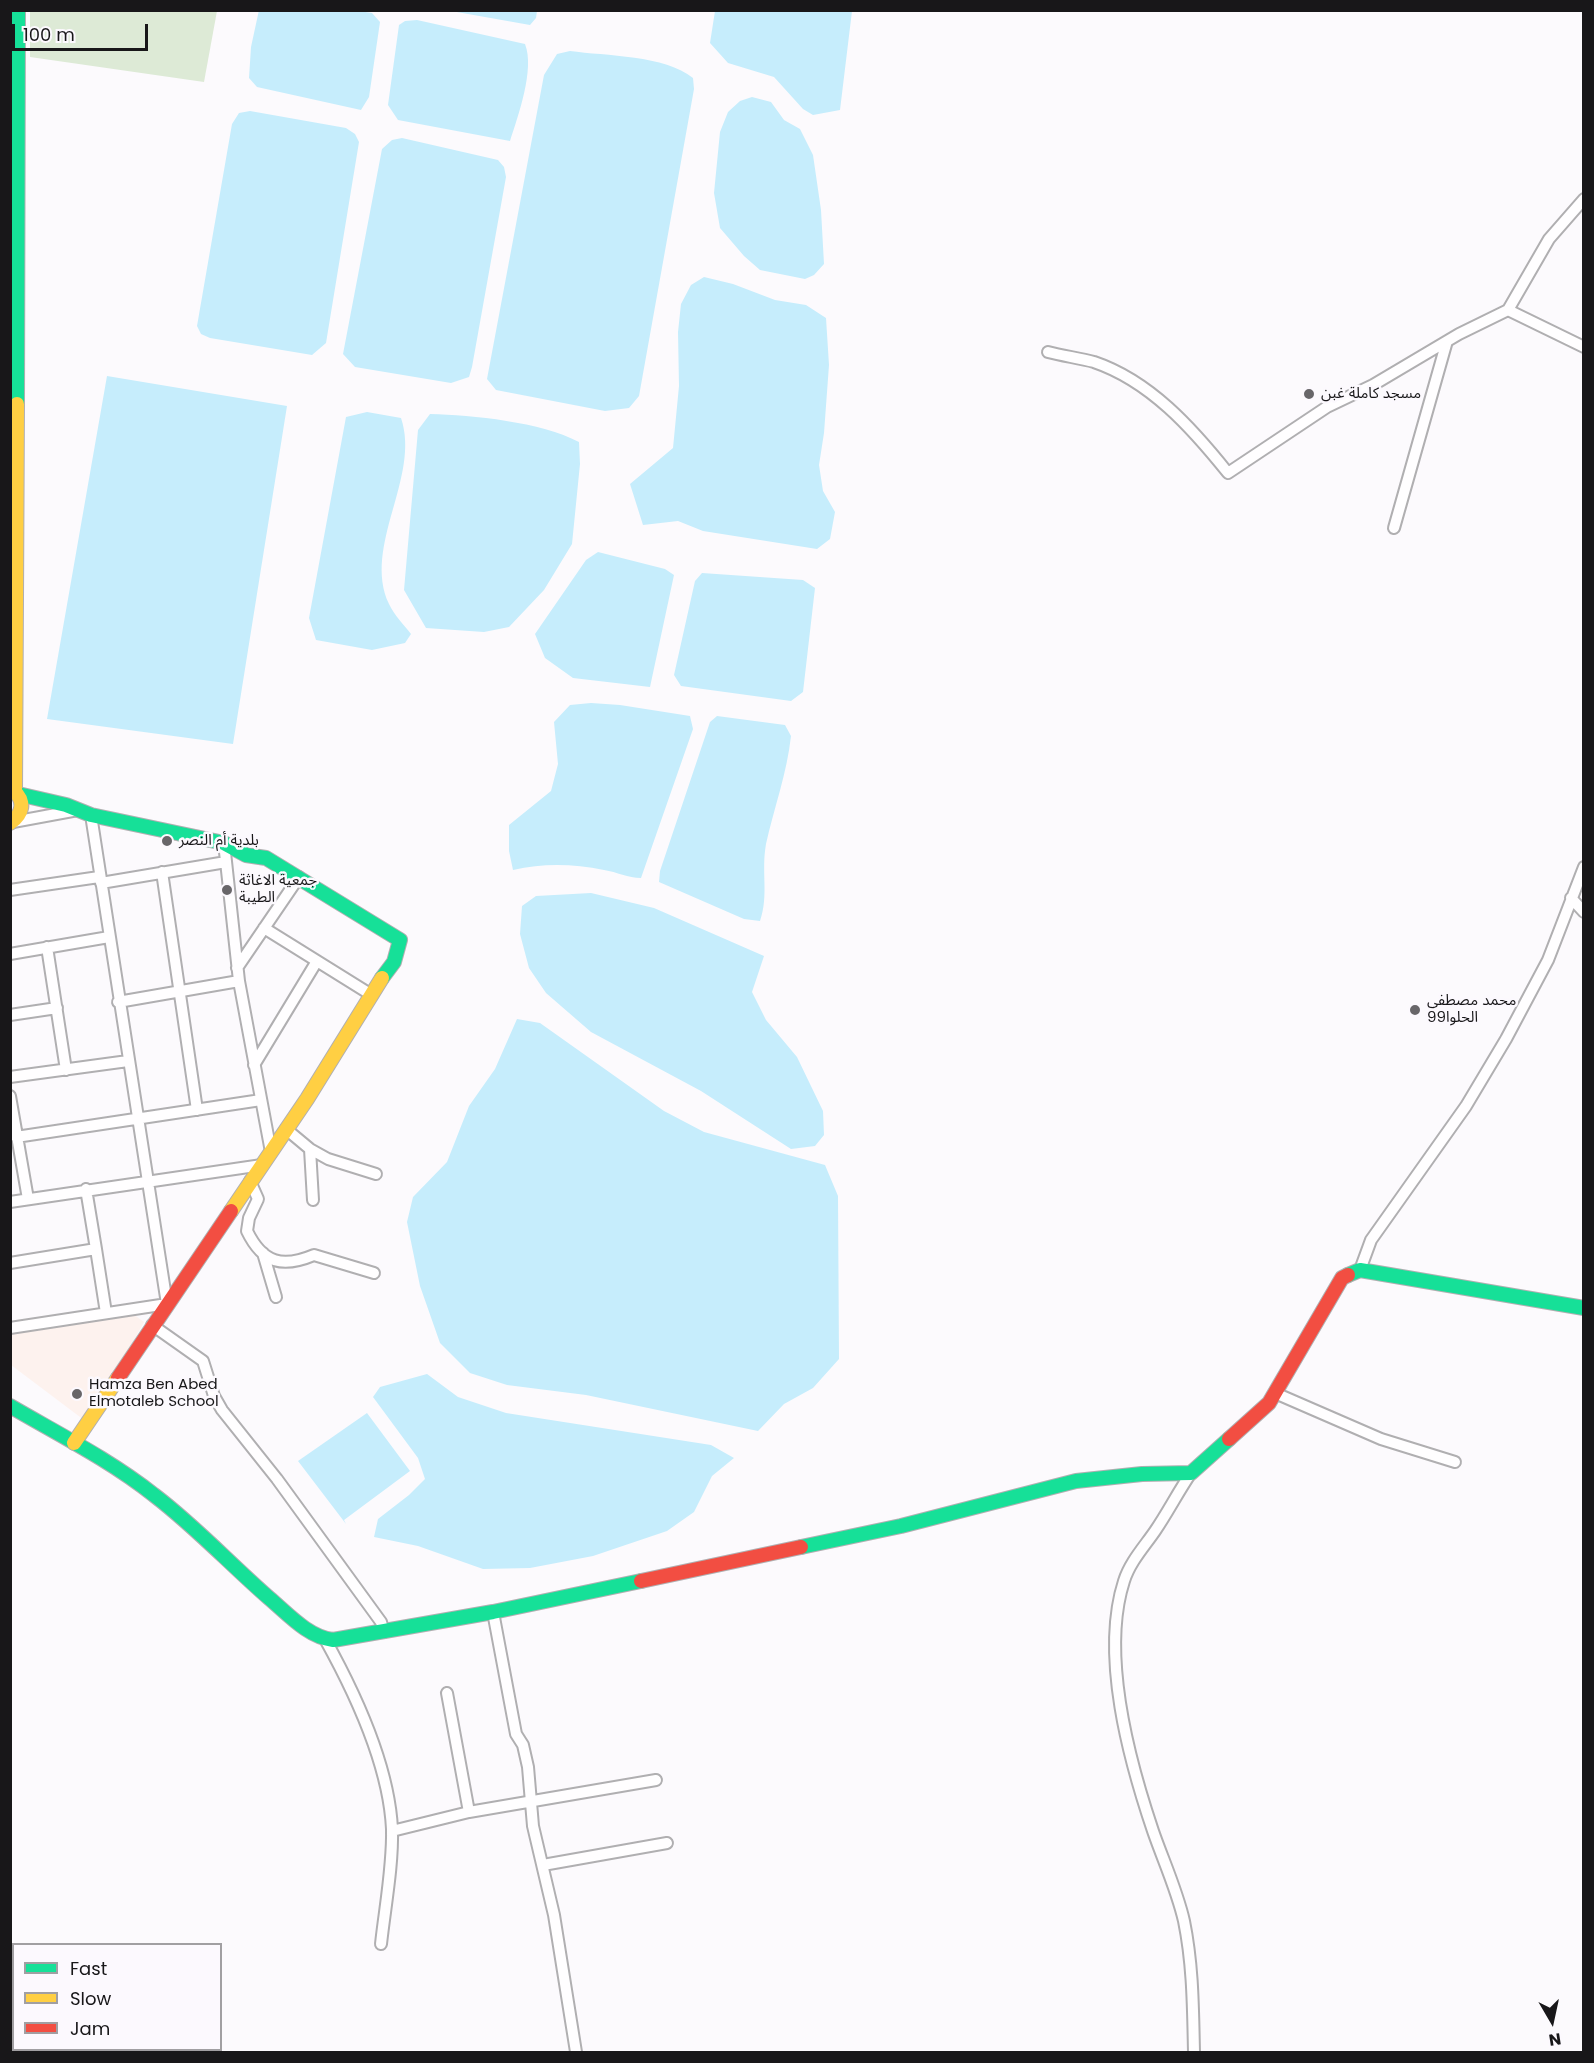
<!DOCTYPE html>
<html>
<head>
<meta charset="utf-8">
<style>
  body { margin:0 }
  #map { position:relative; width:1594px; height:2063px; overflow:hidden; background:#fcfafd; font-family:Poppins,sans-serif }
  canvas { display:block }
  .frame { position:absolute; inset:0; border:12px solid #181719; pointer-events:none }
  .legend { position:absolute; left:12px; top:1943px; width:210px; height:108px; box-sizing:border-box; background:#fcf9fe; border:2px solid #a19fa2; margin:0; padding:8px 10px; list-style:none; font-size:18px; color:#181719 }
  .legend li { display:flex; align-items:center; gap:12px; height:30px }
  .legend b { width:30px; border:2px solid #a19fa2 }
  .north { position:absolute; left:1522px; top:1991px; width:60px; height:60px; -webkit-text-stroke:4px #fcf9fe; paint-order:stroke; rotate:171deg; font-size:16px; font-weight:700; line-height:24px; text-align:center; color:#181719 }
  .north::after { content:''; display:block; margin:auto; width:21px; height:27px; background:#181719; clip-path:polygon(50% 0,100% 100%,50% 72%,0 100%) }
  .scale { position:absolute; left:12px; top:24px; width:136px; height:27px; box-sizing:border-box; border:3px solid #181719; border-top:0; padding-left:8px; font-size:18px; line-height:21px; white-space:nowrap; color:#181719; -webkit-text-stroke:4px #fcf9fe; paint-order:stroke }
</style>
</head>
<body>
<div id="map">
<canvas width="1594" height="2063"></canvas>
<div class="frame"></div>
<ul class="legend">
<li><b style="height:8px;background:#16e098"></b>Fast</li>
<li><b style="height:8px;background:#ffcf43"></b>Slow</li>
<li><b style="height:8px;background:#f24e42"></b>Jam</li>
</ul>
<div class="north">N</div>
<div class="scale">100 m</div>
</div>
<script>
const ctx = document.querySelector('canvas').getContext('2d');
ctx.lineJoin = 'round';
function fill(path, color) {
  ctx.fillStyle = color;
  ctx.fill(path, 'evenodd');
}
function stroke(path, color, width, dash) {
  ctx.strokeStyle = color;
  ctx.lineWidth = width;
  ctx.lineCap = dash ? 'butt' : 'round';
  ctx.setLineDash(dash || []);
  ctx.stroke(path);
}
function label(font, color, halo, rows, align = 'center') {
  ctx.font = font + ' Poppins,"Noto Sans Arabic",sans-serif';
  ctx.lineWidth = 5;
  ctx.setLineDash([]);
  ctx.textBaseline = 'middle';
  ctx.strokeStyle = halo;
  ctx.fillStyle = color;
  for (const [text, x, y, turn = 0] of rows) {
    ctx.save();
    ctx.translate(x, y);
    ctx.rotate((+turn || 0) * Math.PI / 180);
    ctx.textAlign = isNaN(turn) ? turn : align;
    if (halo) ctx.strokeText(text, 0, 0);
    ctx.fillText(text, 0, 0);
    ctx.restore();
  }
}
const education = new Path2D(`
  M133,1314L144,1322L88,1423L11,1365V1334Z`);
const green = new Path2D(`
  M30,11H217L204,82L30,57Z`);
const water = new Path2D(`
  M259,10L359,11L372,13L380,22L369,97L361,110L257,87L249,78L251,47Z
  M451,11H537L536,18L530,25Z
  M715,11H852L840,110L813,115L803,109L774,77L728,63L710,43Z
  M417,20L525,44C535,69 518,116 510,141L398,120L388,105L399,25L405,21Z
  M570,51C606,56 665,55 693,78L694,89L639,396L629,408L605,411L496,390L487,379L544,75L557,54Z
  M752,97L771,102L784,120L800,129L813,155L821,210L824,264L814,275L805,279L760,270L744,256L720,228L714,193L720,132L728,112L740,101Z
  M250,111L346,128L355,134L359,142L326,343L312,355L210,338L201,334L197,326L232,124L239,113Z
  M402,138L498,160L504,167L506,177L472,367L469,377L451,383L355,367L343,354L382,149L392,140Z
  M704,277L733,284L775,300L806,305L826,318L829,365L824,433L819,465L823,491L835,512L830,539L817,549L703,531L678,521L643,525L630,484L673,448L679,386L678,332L681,304L691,285Z
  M107,376L287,406L233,744L47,719Z
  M367,412L401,418C421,477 362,546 389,604C394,615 404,625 411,634L405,643L372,650L316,640L309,618L346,417Z
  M430,414C473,415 541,422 579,442L580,464L572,544L544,590L509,627L484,632L426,628L404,590L418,430Z
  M598,552L665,569L674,575L650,687L573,678L545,658L535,634L586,560Z
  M702,573L803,580L815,588L803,692L791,701L681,686L674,675L695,581Z
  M591,703L620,705L690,716L693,729L641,878C628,878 617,872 604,870C573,864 544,863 513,870L509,851V825L551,791L558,764L554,722L570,705Z
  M717,716L785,725L791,736C787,773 774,808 766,844C761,872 769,895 760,921L744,919L659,882L660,871L710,722Z
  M591,893L654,908L764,956L752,992L766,1020L797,1057L823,1111L824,1135L815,1146L791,1149L701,1091L591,1032L546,993L529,968L520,934L522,906L536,896Z
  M517,1019L540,1023L664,1111L704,1132L825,1165L838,1196L839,1359L813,1388L784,1404L758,1431L586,1395L507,1385L470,1373L440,1343L420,1286L407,1222L413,1197L447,1162L469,1106L495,1069Z
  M427,1374L458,1397L506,1413L711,1445L734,1458L712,1476L694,1512L667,1531L593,1556L530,1568L483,1569L418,1546L374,1537L378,1519L409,1495L425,1479L418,1458L373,1397L380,1387Z
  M367,1413L410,1471L344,1520L346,1524L298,1461Z`);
const street = new Path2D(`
  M1508,310L1549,239L1584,199
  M1508,310L1584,347
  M1048,352C1063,356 1079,358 1094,362C1150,381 1192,428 1228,473L1327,407L1373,385L1459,334L1508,310
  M1394,528L1447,341
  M13,822L78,810
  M224,843L239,981L271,1152
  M162,872L197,1110
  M101,883L226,862
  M10,890L99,877
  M1571,898L1584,912
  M264,928L370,994
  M47,947L66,1070
  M10,954L109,937
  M237,968L299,877
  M118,1002L239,981
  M10,1015L57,1008
  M254,1065L317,961
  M10,1077L128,1061
  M10,1096L28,1199
  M286,1129L310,1149L328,1159L376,1174
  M16,1137L261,1100
  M310,1149L313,1200
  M250,1181L258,1199L249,1218L247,1231C263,1264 283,1268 314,1255L374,1273
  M86,1189L96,1249
  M10,1202L262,1165
  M263,1253L276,1297
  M10,1263L96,1249L106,1313
  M1360,1270L1371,1240L1466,1106L1506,1039L1548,960L1584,867
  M152,1325L203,1361L214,1396L222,1410L277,1479L381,1622L384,1632
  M10,1328L167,1304L91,815
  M1275,1393L1381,1439L1455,1462
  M1191,1473C1178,1492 1168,1512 1155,1531C1144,1547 1130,1562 1124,1581C1100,1655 1129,1760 1153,1831C1163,1860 1177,1890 1184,1921C1193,1965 1193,2008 1194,2052
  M493,1612L516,1734L523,1745L528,1767L533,1826L554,1915L576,2052
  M325,1639C355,1693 389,1766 392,1829C393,1866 385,1907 381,1944
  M447,1693L469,1812
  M392,1831L469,1812L656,1780
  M543,1865L667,1843`);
const fast = new Path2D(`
  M17,404L18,10
  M18,794L66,805L91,815L224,843L246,855L266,858L400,940L394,962L382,978
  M1348,1275L1360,1270L1584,1308
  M10,1406C58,1434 110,1460 154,1495C195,1526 230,1564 269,1598C288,1614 308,1637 333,1640L493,1612L641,1581
  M801,1547L901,1526L1076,1481L1142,1474L1191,1473L1229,1439`);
const slow = new Path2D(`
  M15,791L17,404
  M10,823C23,814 26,801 13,790
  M231,1211L307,1099L382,978
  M74,1443L118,1378`);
const jam = new Path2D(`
  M118,1378L231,1211
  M1229,1439L1269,1403L1342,1278L1348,1275
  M641,1581L801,1547`);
const markers = [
  [1309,394,6,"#686669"],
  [167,841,6,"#686669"],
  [227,890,6,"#686669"],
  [1415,1010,6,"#686669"],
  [77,1394,6,"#686669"]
];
const poiNames = [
  ["مسجد كاملة غبن",1321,394],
  ["بلدية أم النصر",179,841],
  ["جمعية الاغاثة",239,881],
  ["الطيبة",239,898],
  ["محمد مصطفى",1427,1001],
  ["الحلوا99",1427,1018],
  ["Hamza Ben Abed",89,1385],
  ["Elmotaleb School",89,1402]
];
fill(education, '#fdf2ee');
fill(green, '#ddead6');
fill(water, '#c6edfc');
stroke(street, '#b0afb1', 14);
stroke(fast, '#b0afb1', 16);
stroke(slow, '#b0afb1', 16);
stroke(jam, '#b0afb1', 16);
stroke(street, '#fffeff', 10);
stroke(fast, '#16e098', 14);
stroke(slow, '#ffcf43', 14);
stroke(jam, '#f24e42', 14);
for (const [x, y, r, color] of markers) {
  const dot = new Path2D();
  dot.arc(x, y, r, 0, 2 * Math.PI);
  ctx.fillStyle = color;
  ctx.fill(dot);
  stroke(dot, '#fcf9fe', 2);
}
label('15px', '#181719', '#fcf9fe', poiNames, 'left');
</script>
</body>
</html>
